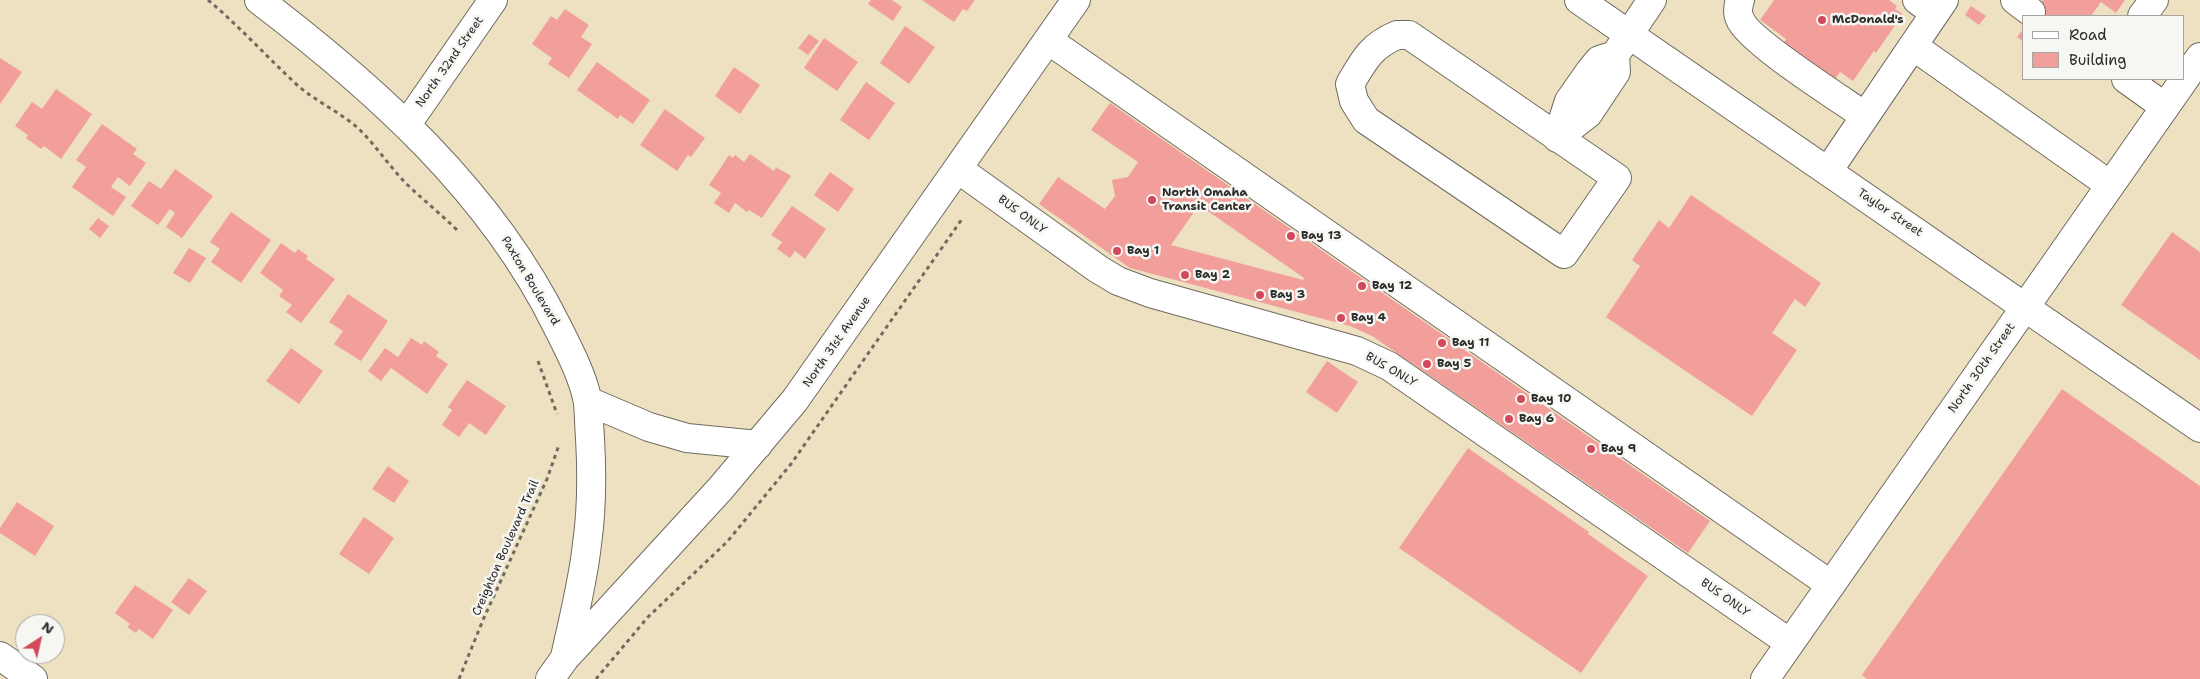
<!DOCTYPE html>
<html>
<head>
<meta charset="utf-8">
<style>
  body { margin:0 }
  #map { position:relative; width:2200px; height:679px; overflow:hidden; background:#eee1c2; font-family:"Shantell Sans",sans-serif }
  canvas { display:block }
  .legend { position:absolute; left:2022px; top:15px; width:162px; height:65px; box-sizing:border-box; background:#f6f6f2; border:1px solid #a5a5a2; margin:0; padding:6px 9px; list-style:none; font-size:15px; color:#2b2b2b }
  .legend li { display:flex; align-items:center; gap:10px; height:25px }
  .legend b { width:25px; border:1px solid #a5a5a2 }
  .north { position:absolute; left:15px; top:614px; width:50px; height:50px; box-sizing:border-box; background:#f6f6f2; border:1px solid #a5a5a2; border-radius:50%; rotate:35deg; font-size:14px; font-weight:700; line-height:20px; text-align:center; color:#2b2b2b }
  .north::after { content:''; display:block; margin:auto; width:18px; height:22px; background:#d1495b; clip-path:polygon(50% 0,100% 100%,50% 72%,0 100%) }
</style>
</head>
<body>
<div id="map">
<canvas width="2200" height="679"></canvas>
<ul class="legend">
<li><b style="height:6px;background:#fff"></b>Road</li>
<li><b style="height:14px;background:#f29f9c"></b>Building</li>
</ul>
<div class="north">N</div>
</div>
<script>
const ctx = document.querySelector('canvas').getContext('2d');
ctx.lineJoin = 'round';
function fill(path, color) {
  ctx.fillStyle = color;
  ctx.fill(path, 'evenodd');
}
function stroke(path, color, width, dash) {
  ctx.strokeStyle = color;
  ctx.lineWidth = width;
  ctx.lineCap = dash ? 'butt' : 'round';
  ctx.setLineDash(dash || []);
  ctx.stroke(path);
}
function label(font, color, halo, rows, align = 'center') {
  ctx.font = font + ' "Shantell Sans",sans-serif';
  ctx.lineWidth = 5;
  ctx.setLineDash([]);
  ctx.textBaseline = 'middle';
  ctx.strokeStyle = halo;
  ctx.fillStyle = color;
  for (const [text, x, y, turn = 0] of rows) {
    ctx.save();
    ctx.translate(x, y);
    ctx.rotate((+turn || 0) * Math.PI / 180);
    ctx.textAlign = isNaN(turn) ? turn : align;
    if (halo) ctx.strokeText(text, 0, 0);
    ctx.fillText(text, 0, 0);
    ctx.restore();
  }
}
const building = new Path2D(`
  M871,0H892L902,7L893,21L868,4Z
  M922,0H975L967,11L963,9L954,22Z
  M1774,0H1889L1897,6L1895,9L1903,14L1876,53L1874,51L1853,81L1840,72L1835,79L1783,44L1786,39L1760,20Z
  M2043,0H2125L2116,13L2101,2L2091,16H2032Z
  M1971,6L1986,16L1979,25L1965,15Z
  M565,9L589,25L581,37L592,44L569,78L548,64L552,58L532,44L551,16L557,20Z
  M905,26L935,47L909,84L880,63Z
  M2024,28V42L2017,37Z
  M809,34L819,41L808,55L798,48Z
  M824,38L858,62L837,91L804,68Z
  M0,58L22,72L0,104Z
  M597,62L650,100L633,124L620,115L618,119L577,90Z
  M734,67L760,85L740,114L715,96Z
  M866,82L895,103L869,140L840,120Z
  M56,89L92,114L61,159L44,146L41,149L26,138L28,135L15,126L32,102L42,109Z
  M1110,103L1710,521L1688,553L1372,336L1350,326L1130,268L1039,204L1058,177L1105,209L1115,196L1112,180L1128,177L1138,162L1091,130ZM1199,205L1304,278L1303,280L1171,245Z
  M665,109L705,138L691,157L688,155L677,171L640,145Z
  M102,124L137,149L133,154L146,163L130,186L118,177L111,187L126,197L113,216L72,187L86,167L76,160Z
  M750,154L774,171L776,167L791,176L762,218L749,210L747,212L735,203L729,213L714,203L721,193L709,185L729,155L733,158L735,155L744,162Z
  M175,169L213,196L182,238L166,227L175,213L170,209L158,225L131,206L149,181L161,189Z
  M830,172L854,189L838,212L814,195Z
  M1691,195L1821,283L1805,307L1795,299L1772,333L1797,350L1752,416L1606,317L1640,266L1632,260L1659,220L1669,228Z
  M792,206L826,229L805,259L795,251L790,258L777,249L782,242L771,235Z
  M231,212L271,240L241,283L211,262L220,249L210,242Z
  M98,218L109,226L100,238L89,229Z
  M2172,232L2200,252V360L2121,305Z
  M281,243L295,253L298,249L308,256L306,259L335,279L301,323L286,312L292,305L279,296L283,290L260,273Z
  M189,248L206,258L190,283L173,273Z
  M348,294L388,321L361,361L334,344L343,331L329,322Z
  M411,338L422,345L424,341L439,352L436,356L448,364L427,394L391,368L381,381L368,371L385,348L398,357Z
  M291,348L323,371L299,404L266,381Z
  M1327,361L1358,382L1337,413L1306,392Z
  M467,380L506,406L486,435L469,423L459,437L442,425L452,410L448,407Z
  M2062,389L2200,486V679H1867L1862,675Z
  M1468,448L1589,532L1588,534L1648,576L1581,673L1399,548Z
  M388,466L409,481L394,503L372,489Z
  M17,502L54,526L35,556L0,533V528Z
  M364,517L394,538L369,574L339,554Z
  M189,578L207,591L189,615L171,602Z
  M135,585L173,610L153,639L139,629L136,633L127,627L130,624L115,613Z`);
const path = new Path2D(`
  M208,0C238,25 264,54 293,81C313,101 340,111 360,130C379,149 393,172 413,190C428,204 443,216 458,231
  M538,361L557,414
  M459,679L483,620L547,479L559,445
  M596,679L648,617L727,542L791,464L962,219`);
const minor = new Path2D(`
  M259,0C376,89 491,192 557,326C568,348 584,378 588,403C589,414 589,426 590,438C592,473 592,509 587,544C583,582 573,620 565,657
  M1579,0L2200,428
  M1740,0C1738,6 1737,13 1740,19C1747,40 1842,100 1865,116
  M1917,0L1935,13
  M2015,0L2031,12
  M2142,16L2154,0
  M1397,35H1409L1617,178L1564,254L1366,120L1354,101L1350,84C1364,60 1371,46 1397,35Z
  M1048,40L1831,585
  M1913,46L2110,185
  M1615,55L1599,60L1590,71L1569,101L1557,138L1588,114L1616,72L1615,55L1652,0
  M2126,79L2165,107
  M407,124L493,0
  M958,169L1098,269L1118,281L1150,293L1357,351L1389,366L1790,643
  M1828,171L1944,0
  M588,401L649,427L687,438L758,445
  M0,656L33,679
  M550,679L565,658L721,488L795,400L1076,0`);
const major = new Path2D(`
  M1765,679L2200,57`);
const markers = [
  [1822,20,5,"#d1495b"],
  [1152,200,5,"#d1495b"],
  [1291,236,5,"#d1495b"],
  [1117,251,5,"#d1495b"],
  [1185,275,5,"#d1495b"],
  [1362,286,5,"#d1495b"],
  [1260,295,5,"#d1495b"],
  [1341,318,5,"#d1495b"],
  [1442,343,5,"#d1495b"],
  [1427,364,5,"#d1495b"],
  [1521,399,5,"#d1495b"],
  [1509,419,5,"#d1495b"],
  [1591,449,5,"#d1495b"]
];
const poiNames = [
  ["McDonald's",1832,20],
  ["North Omaha",1162,193],
  ["Transit Center",1162,207],
  ["Bay 13",1301,236],
  ["Bay 1",1127,251],
  ["Bay 2",1195,275],
  ["Bay 12",1372,286],
  ["Bay 3",1270,295],
  ["Bay 4",1351,318],
  ["Bay 11",1452,343],
  ["Bay 5",1437,364],
  ["Bay 10",1531,399],
  ["Bay 6",1519,419],
  ["Bay 9",1601,449]
];
const streetNames = [
  ["North 32nd Street",450,62,-55],
  ["Taylor Street",1890,213,34],
  ["BUS ONLY",1022,215,36],
  ["Paxton Boulevard",530,281,59],
  ["North 31st Avenue",837,342,-55],
  ["North 30th Street",1982,368,-55],
  ["BUS ONLY",1391,370,30],
  ["Creighton Boulevard Trail",506,548,-66],
  ["BUS ONLY",1725,598,35]
];
fill(building, '#f29f9c');
stroke(minor, '#6f6b60', 30);
stroke(major, '#6f6b60', 30);
stroke(path, '#6f6b60', 3, [4, 4]);
stroke(minor, '#fff', 28);
stroke(major, '#fff', 28);
for (const [x, y, r, color] of markers) {
  const dot = new Path2D();
  dot.arc(x, y, r, 0, 2 * Math.PI);
  ctx.fillStyle = color;
  ctx.fill(dot);
  stroke(dot, '#f6f6f2', 2);
}
label('bold 12px', '#2b2b2b', '#f6f6f2', poiNames, 'left');
label('12px', '#2b2b2b', '#f6f6f2', streetNames);
</script>
</body>
</html>
